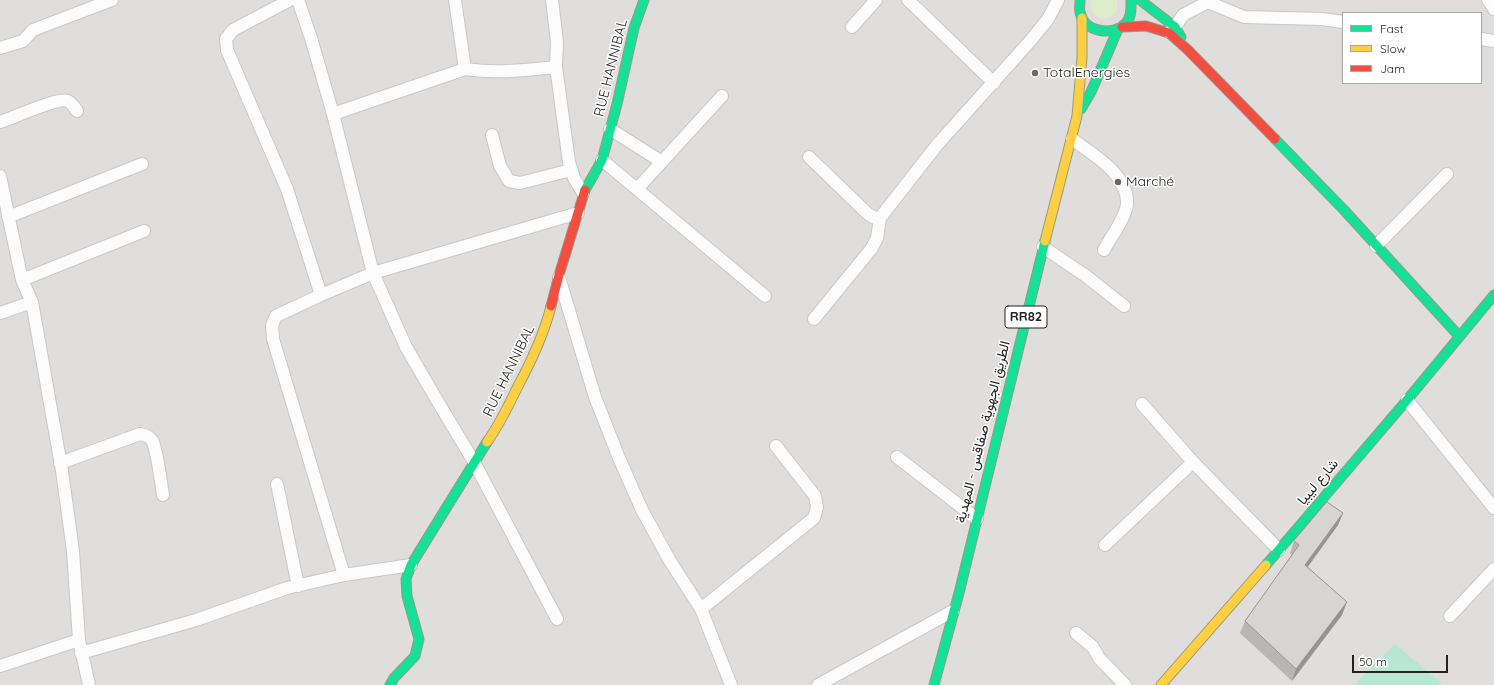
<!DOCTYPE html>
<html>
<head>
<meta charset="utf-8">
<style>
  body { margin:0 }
  #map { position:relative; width:1494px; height:685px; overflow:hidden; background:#f0eeeb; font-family:Quicksand,sans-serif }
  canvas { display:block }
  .legend { position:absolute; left:1342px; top:12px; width:140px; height:72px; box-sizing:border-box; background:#fff; border:1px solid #a7a7a7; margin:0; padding:5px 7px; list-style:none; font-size:12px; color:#222 }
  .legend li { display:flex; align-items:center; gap:8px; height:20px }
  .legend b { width:20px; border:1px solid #a7a7a7 }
  .scale { position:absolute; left:1352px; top:655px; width:96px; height:18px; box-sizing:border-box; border:2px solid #222; border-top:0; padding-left:5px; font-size:12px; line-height:14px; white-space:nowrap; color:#222; -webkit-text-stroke:3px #fff; paint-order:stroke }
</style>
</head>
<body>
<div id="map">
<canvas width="1494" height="685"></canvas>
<ul class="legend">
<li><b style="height:5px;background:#16e098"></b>Fast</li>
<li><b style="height:5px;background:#ffcf43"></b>Slow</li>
<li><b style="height:5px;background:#f24e42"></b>Jam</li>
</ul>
<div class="scale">50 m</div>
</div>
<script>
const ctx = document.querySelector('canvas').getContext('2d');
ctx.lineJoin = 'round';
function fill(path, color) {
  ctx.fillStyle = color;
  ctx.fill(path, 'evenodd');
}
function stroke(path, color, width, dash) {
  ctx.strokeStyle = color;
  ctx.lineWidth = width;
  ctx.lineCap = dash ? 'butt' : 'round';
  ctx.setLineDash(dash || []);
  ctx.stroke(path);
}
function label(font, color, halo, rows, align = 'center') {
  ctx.font = font + ' Quicksand,Vazirmatn,sans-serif';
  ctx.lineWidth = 3;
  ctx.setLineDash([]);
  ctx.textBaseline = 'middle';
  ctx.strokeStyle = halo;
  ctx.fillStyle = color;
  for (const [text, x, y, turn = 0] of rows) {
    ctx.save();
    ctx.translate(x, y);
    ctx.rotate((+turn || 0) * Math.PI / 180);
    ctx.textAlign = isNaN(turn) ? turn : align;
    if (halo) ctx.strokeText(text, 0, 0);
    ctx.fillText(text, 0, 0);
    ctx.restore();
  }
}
const residential = new Path2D(`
  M0,0H1494V685H0ZM1343,13H1481V83H1343Z`);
const grass = new Path2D(`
  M1091,0H1117V10C1109,26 1087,18 1091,0Z`);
const pitch = new Path2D(`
  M1395,644L1443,685H1354Z`);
const street = new Path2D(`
  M290,0L233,30L226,39L227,50L287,189L321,295
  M298,0L311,38L333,114L373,273L406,347L438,402L474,462L557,619
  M455,0L465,69
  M552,0L557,42L556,67L569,162L574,178L583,193
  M908,0L994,83
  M1488,0L1494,9
  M852,27L876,0
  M1169,32L1175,27L1183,15L1208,2L1244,17L1322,19L1343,22
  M1481,39L1494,41
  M0,48L23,41L33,30L112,0
  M333,114L465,69C498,74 524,70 556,67
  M0,122C13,118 58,97 68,101C72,103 74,107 77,111
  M610,129L662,162
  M492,135L500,166L509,181L520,183L571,170
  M1072,139C1092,154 1128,174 1127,203C1127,216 1110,238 1104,250
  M809,157L868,214L875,218H880
  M602,160L765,296
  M0,176L22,280L32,302L62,471L73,551L79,640L89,685
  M637,189L722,96
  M8,217L142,164
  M1376,246L1447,174
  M1043,247L1086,276L1124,306
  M559,277L595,397L619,458L642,510L670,561L701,609L731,685
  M22,280L144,231
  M0,313L32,302
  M814,319L872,248L877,238L880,218L937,145L1031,40L1048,19L1058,0
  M1407,400L1494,508
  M1142,404L1193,462L1279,550
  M897,457L977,519
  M60,463L140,434C145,435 149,436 152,440C157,449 161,483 163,495
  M277,484L298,586
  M1105,545L1193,462
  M344,575L273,339L272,325L276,316L321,295L373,273L578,213
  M701,609L814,518L817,507L815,496L776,446
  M1450,616L1494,569
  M1076,633L1093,647L1099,658L1125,685
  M81,653L196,620L287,588L344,575L411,565
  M0,666L79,640
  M818,685L953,611`);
const fast = new Path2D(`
  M1080,0C1080,4 1079,9 1080,12C1083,32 1113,37 1126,23C1132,17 1131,8 1131,0
  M1140,0L1175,27L1181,37
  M1081,109L1091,92L1118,29
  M1275,139L1344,210L1459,336
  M585,190L602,160L617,104L634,28L644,0
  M1266,565L1407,400L1494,295
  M390,685L394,678L415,656L419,639L407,596L406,579L411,565L487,442
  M934,685L959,593L1045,241`);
const slow = new Path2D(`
  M1045,241L1077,116L1082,57V18
  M487,442C499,425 508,407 517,388C531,362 544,335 551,306
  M1161,685L1266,565`);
const jam = new Path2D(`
  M1122,27L1146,26L1169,33L1188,50L1275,139
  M551,306L559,275L585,190`);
const wall = new Path2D(`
  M1343,513L1338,525L1308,567L1342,615L1292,681L1240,633L1245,621L1292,555L1290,553L1294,541Z`);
const shadedWall = new Path2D(`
  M1343,513L1338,525L1300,577L1305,565Z
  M1347,602L1342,615L1292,681L1296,669Z`);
const building = new Path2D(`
  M1327,502L1343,513L1305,565L1347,602L1296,669L1245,621L1299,545L1294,541Z`);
const markers = [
  [1035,73,4,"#6a6968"],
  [1118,182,4,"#6a6968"]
];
const shields = [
  [1026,317,42]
];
const shieldNames = [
  ["RR82",1026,317]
];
const streetNames = [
  ["RUE HANNIBAL",611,68,-76],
  ["RUE HANNIBAL",509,371,-64],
  ["الطريق الجهوية صفاقس - المهدية",983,432,-76],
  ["شارع ليبيا",1318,482,-50]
];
const poiNames = [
  ["TotalEnergies",1043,73],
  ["Marché",1126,182]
];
fill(residential, '#dfdedc');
fill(grass, '#ddeccb');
fill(pitch, '#b7e6d2');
stroke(street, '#c9c8c7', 14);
stroke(fast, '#999a82', 11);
stroke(slow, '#999a82', 11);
stroke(jam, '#999a82', 11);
stroke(street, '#fdfcfc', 12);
stroke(fast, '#16e098', 9);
stroke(slow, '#ffcf43', 9);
stroke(jam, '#f24e42', 9);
fill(wall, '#b9b6b5');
fill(shadedWall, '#969493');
fill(building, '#d7d4d2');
stroke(building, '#969493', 1);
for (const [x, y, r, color] of markers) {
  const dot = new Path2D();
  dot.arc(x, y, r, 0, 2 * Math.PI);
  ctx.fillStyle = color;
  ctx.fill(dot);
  stroke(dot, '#fff', 1.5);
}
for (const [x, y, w] of shields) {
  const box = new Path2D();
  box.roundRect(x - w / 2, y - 11, w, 22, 3);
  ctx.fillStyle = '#fff';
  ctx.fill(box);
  stroke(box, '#222', 1);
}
label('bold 13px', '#222', null, shieldNames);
label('14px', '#222', '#fff', streetNames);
label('14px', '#222', '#fff', poiNames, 'left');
</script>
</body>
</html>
